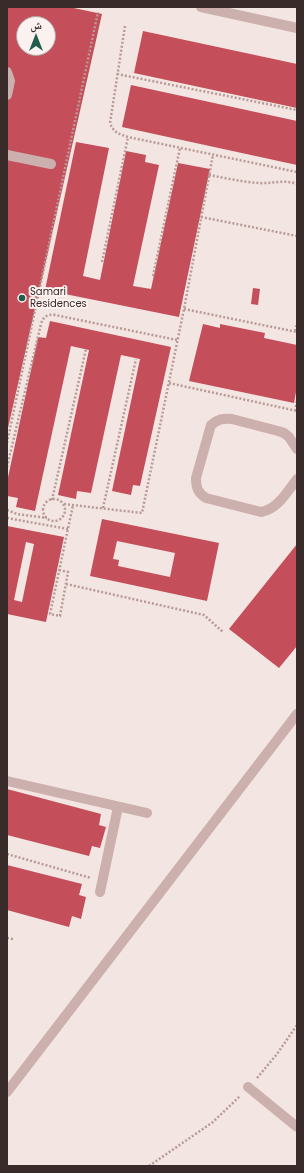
<!DOCTYPE html>
<html>
<head>
<meta charset="utf-8">
<style>
  body { margin:0 }
  #map { position:relative; width:304px; height:1173px; overflow:hidden; background:#f3e5e1; font-family:Poppins,"Noto Naskh Arabic",sans-serif }
  canvas { display:block }
  .frame { position:absolute; inset:0; border:8px solid #3a2b2b; pointer-events:none }
  .north { position:absolute; left:16px; top:16px; width:40px; height:40px; box-sizing:border-box; background:#fbf1ee; border:1px solid #aea2a0; border-radius:50%; rotate:0deg; font-size:11px; font-weight:700; line-height:16px; text-align:center; color:#3a2b2b }
  .north::after { content:''; display:block; margin:auto; width:14px; height:18px; background:#215c4c; clip-path:polygon(50% 0,100% 100%,50% 72%,0 100%) }
</style>
</head>
<body>
<div id="map">
<canvas width="304" height="1173"></canvas>
<div class="frame"></div>
<div class="north">ش</div>
</div>
<script>
const ctx = document.querySelector('canvas').getContext('2d');
ctx.lineJoin = 'round';
function fill(path, color) {
  ctx.fillStyle = color;
  ctx.fill(path, 'evenodd');
}
function stroke(path, color, width, dash) {
  ctx.strokeStyle = color;
  ctx.lineWidth = width;
  ctx.lineCap = dash ? 'butt' : 'round';
  ctx.setLineDash(dash || []);
  ctx.stroke(path);
}
function label(font, color, halo, rows, align = 'center') {
  ctx.font = font + ' Poppins,sans-serif';
  ctx.lineWidth = 4;
  ctx.setLineDash([]);
  ctx.textBaseline = 'middle';
  ctx.strokeStyle = halo;
  ctx.fillStyle = color;
  for (const [text, x, y, turn = 0] of rows) {
    ctx.save();
    ctx.translate(x, y);
    ctx.rotate((+turn || 0) * Math.PI / 180);
    ctx.textAlign = isNaN(turn) ? turn : align;
    if (halo) ctx.strokeText(text, 0, 0);
    ctx.fillText(text, 0, 0);
    ctx.restore();
  }
}
const building = new Path2D(`
  M7,7H69L102,14L8,428ZM24,24H48V48H24Z
  M143,31L297,64V108L134,73Z
  M131,85L297,121V165L122,127Z
  M76,142L109,148L83,276L100,280L126,151L146,155L145,162L159,165L133,286L151,289L178,163L210,169L179,317L45,290Z
  M253,288L260,289L258,305L251,304Z
  M50,321L171,347L140,486L133,485L131,495L112,491L140,359L121,355L91,493L77,491L76,499L58,495L89,350L71,346L35,511L16,507L18,498L7,496V482L38,337L46,338Z
  M203,324L220,328V324L265,333L264,338L297,345V387L294,403L189,381Z
  M102,519L219,543L207,601L90,576ZM117,541L175,553L170,577L118,566L119,560L113,559Z
  M7,526L64,537L46,622L7,614ZM26,542L34,544L22,602L14,600Z
  M297,544V646L279,668L229,629Z
  M7,789L101,814L99,825L106,827L100,848L92,846L89,856L7,835Z
  M7,865L82,884L79,895L86,897L81,919L72,916L69,927L7,910Z`);
const path = new Path2D(`
  M125,26L110,123C113,132 119,134 128,137L297,172
  M117,74L297,110
  M209,175C225,178 243,182 259,183C272,184 285,179 297,184
  M201,217L297,236
  M102,262L128,137
  M153,276L180,148
  M184,309L297,332
  M295,331L297,323
  M169,383L297,411
  M295,411L297,400
  M7,443L98,12
  M7,467L41,324C43,317 47,314 55,315L177,340
  M43 510a11 11 0 1 1 22 0a11 11 0 1 1-22 0Z
  M52,500L86,349
  M64,504L142,513L184,309L213,155
  M103,508L136,359
  M7,510L17,514L47,518
  M7,518L68,529
  M59,570L68,572L60,616L50,614L73,505
  M66,584L204,615L223,632
  M7,854L91,878
  M7,938L13,939
  M257,1078L277,1054L297,1025
  M149,1166L213,1122L240,1096`);
const minor = new Path2D(`
  M201,7L297,28
  M7,72L10,81L7,95
  M7,155L51,164
  M297,449L289,437L284,433L278,431L232,419C223,418 218,419 211,425L196,478C196,488 198,493 206,498L261,512C278,509 287,492 297,479
  M7,781L147,813
  M100,892L118,807
  M248,1087L297,1127
  M7,1092L297,714`);
const markers = [
  [22,298,4,"#215c4c"]
];
const poiNames = [
  ["Samari",30,292],
  ["Residences",30,304]
];
fill(building, '#c44e59');
stroke(path, '#b89a97', 2.5, [2, 2]);
stroke(minor, '#ccb0ad', 10);
for (const [x, y, r, color] of markers) {
  const dot = new Path2D();
  dot.arc(x, y, r, 0, 2 * Math.PI);
  ctx.fillStyle = color;
  ctx.fill(dot);
  stroke(dot, '#fbf1ee', 1.5);
}
label('10px', '#3a2b2b', '#fbf1ee', poiNames, 'left');
</script>
</body>
</html>
